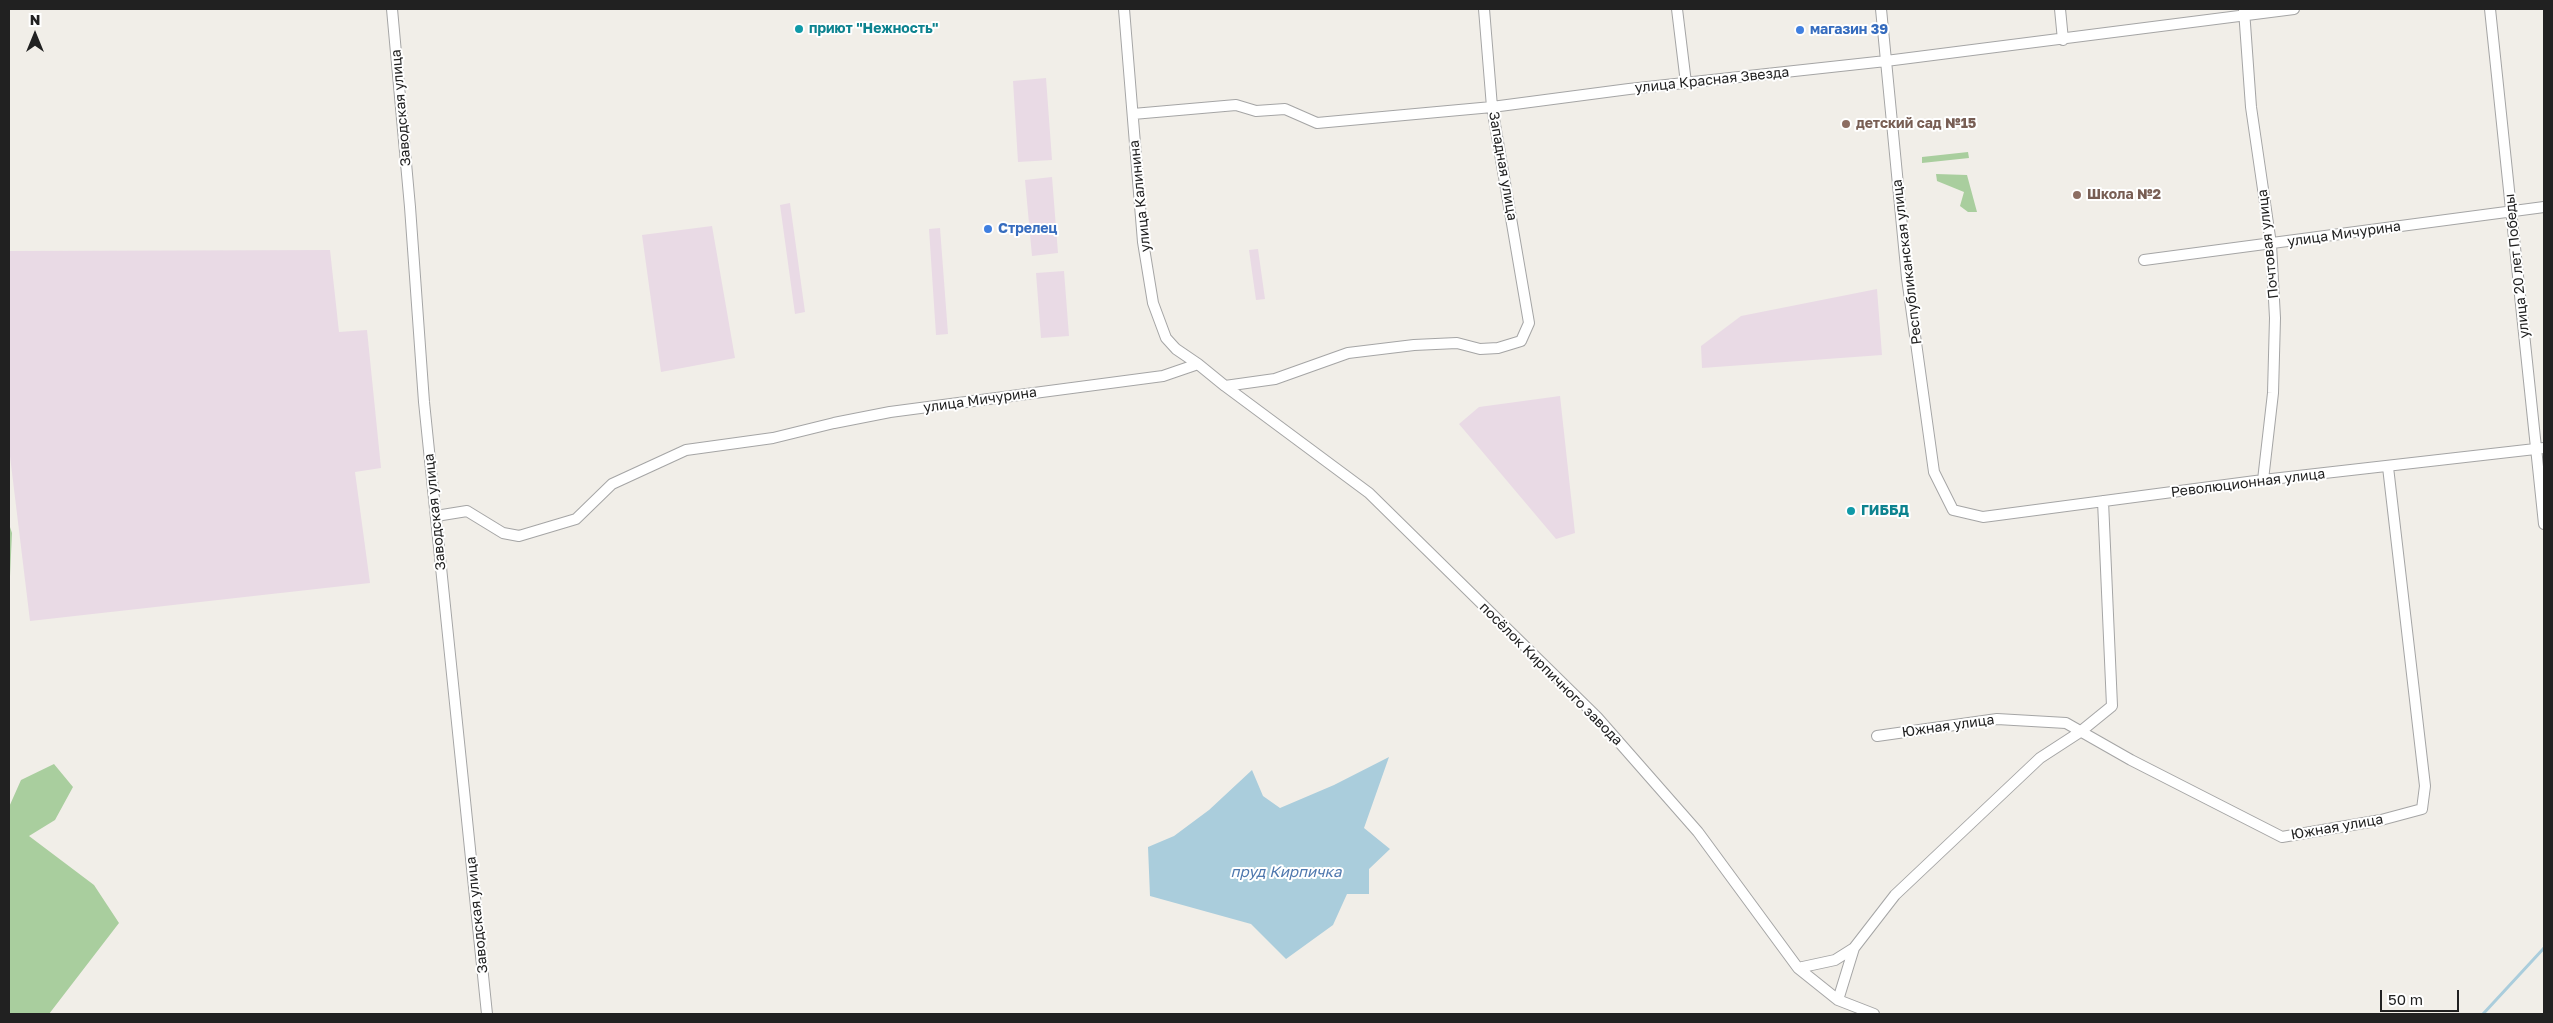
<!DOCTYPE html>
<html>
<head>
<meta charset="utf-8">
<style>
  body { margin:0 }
  #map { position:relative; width:2553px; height:1023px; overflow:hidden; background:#f1eee8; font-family:"Golos Text",sans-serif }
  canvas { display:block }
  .frame { position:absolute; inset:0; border:10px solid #212121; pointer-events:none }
  .north { position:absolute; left:10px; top:10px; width:50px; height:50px; -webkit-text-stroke:4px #fff; paint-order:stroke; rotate:0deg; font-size:14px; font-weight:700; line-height:20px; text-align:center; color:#212121 }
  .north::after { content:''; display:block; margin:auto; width:18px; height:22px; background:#212121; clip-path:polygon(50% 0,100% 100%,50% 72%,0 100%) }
  .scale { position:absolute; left:2380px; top:990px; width:79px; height:22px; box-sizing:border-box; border:2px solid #212121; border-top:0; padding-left:6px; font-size:15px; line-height:18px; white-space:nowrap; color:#212121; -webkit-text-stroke:4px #fff; paint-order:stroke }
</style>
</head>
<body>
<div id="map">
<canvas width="2553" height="1023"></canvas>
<div class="frame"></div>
<div class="north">N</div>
<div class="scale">50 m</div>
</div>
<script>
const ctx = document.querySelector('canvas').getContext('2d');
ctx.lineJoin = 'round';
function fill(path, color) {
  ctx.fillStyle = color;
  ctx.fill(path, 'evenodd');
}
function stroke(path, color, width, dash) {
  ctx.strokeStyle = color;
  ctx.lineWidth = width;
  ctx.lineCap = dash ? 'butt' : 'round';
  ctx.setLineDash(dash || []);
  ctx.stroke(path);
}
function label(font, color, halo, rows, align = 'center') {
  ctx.font = font + ' "Golos Text",sans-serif';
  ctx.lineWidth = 4;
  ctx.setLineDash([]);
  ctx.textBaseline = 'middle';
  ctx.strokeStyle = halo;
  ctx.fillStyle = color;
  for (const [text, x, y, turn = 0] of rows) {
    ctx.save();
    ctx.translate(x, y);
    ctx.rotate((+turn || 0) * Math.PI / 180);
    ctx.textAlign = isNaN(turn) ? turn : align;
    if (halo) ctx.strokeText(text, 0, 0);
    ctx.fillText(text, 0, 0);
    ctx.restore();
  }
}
const industrial = new Path2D(`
  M1046,78L1052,160L1018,162L1013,81Z
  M1052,177L1058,253L1032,256L1025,180Z
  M790,203L805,312L795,314L780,205Z
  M712,226L735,358L661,372L642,235Z
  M940,228L948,334L936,335L929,229Z
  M1258,249L1265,299L1256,300L1249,250Z
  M330,250L339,332L367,330L381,468L355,472L370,583L30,621L9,448V251Z
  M1064,271L1069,336L1041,338L1036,273Z
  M1877,289L1882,355L1702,368L1701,346L1741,316Z
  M1560,396L1575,533L1556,539L1459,424L1479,407Z`);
const forest = new Path2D(`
  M1968,152L1969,158L1922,163V157Z
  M1936,174L1967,175L1977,212H1968L1960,206L1964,192L1937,181Z
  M9,524L12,533L9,598Z
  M54,764L73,787L55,820L29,836L94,885L119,923L49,1014H9V807L21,780Z`);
const water = new Path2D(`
  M1389,757L1364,828L1390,849L1369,869V894H1347L1333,925L1286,959L1251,924L1150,896L1148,847L1174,836L1209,810L1252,770L1263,796L1280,808L1334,785Z`);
const stream = new Path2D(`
  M2483,1014L2544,948`);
const street = new Path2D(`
  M392,9L410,207L424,402L487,1014
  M1124,9L1143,242L1153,303L1166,338L1176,349L1198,364
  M1677,9L1686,83
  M1881,9L1907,278L1934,472L1953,510L1983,517L2263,480L2544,448
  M2060,9L2063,40
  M2490,9L2544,524
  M2244,10L2251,107L2271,244L2275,318L2273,393L2263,480
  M1133,114L1236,105L1256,111L1285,109L1317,123L1492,107L1629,89L1886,61L2294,9
  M2144,260L2544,207
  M1225,386L1369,493L1597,717L1698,832L1798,968L1838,1000L1874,1014
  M436,516L467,511L503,533L519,536L576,519L612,484L686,450L773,438L834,423L890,412L1163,376L1198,364L1225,386L1275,379L1348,353L1414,345L1457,343L1480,349L1498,348L1521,341L1529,323L1492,107L1484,9
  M1877,736L1997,719L2066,723L2131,760L2282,837L2381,820L2422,809L2425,786L2388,467
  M1798,968L1835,960L1854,948
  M1838,1000L1854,948L1895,895L2040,758L2080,732L2112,706L2103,501`);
const markers = [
  [799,29,5,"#0f9aa8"],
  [1800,30,5,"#3f7fe0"],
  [1846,124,5,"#8d6e63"],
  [2077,195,5,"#8d6e63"],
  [988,229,5,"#3f7fe0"],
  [1851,511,5,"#0f9aa8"]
];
const cultureNames = [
  ["приют \"Нежность\"",809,29],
  ["ГИББД",1861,511]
];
const shopNames = [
  ["магазин 39",1810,30],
  ["Стрелец",998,229]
];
const streetNames = [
  ["улица Красная Звезда",1712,80,-6],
  ["Заводская улица",401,108,-95],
  ["Западная улица",1503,166,80],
  ["улица Калинина",1140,196,-96],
  ["улица Мичурина",2344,234,-8],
  ["Почтовая улица",2268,244,-96],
  ["Республиканская улица",1907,262,-97],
  ["улица 20 лет Победы",2517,266,-96],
  ["улица Мичурина",980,400,-8],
  ["Революционная улица",2248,483,-7],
  ["Заводская улица",435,512,-96],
  ["посёлок Кирпичного завода",1551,674,45],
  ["Южная улица",1948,726,-8],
  ["Южная улица",2337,827,-10],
  ["Заводская улица",477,915,-96]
];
const educationNames = [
  ["детский сад №15",1856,124],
  ["Школа №2",2087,195]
];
const waterNames = [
  ["пруд Кирпичка",1286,872]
];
fill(industrial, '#e9dae5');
fill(forest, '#a9ce9e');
fill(water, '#aacddc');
stroke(stream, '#aacddc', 3);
stroke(street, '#a5a5a5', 12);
stroke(street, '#fff', 10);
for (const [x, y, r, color] of markers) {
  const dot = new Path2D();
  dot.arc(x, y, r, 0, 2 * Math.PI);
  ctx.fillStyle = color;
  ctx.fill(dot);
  stroke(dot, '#fff', 2);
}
label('bold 14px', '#0d838f', '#fff', cultureNames, 'left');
label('bold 14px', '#366cbe', '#fff', shopNames, 'left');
label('14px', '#212121', '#fff', streetNames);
label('bold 14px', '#785e54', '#fff', educationNames, 'left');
label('italic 15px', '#4f78ae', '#fff', waterNames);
</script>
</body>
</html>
